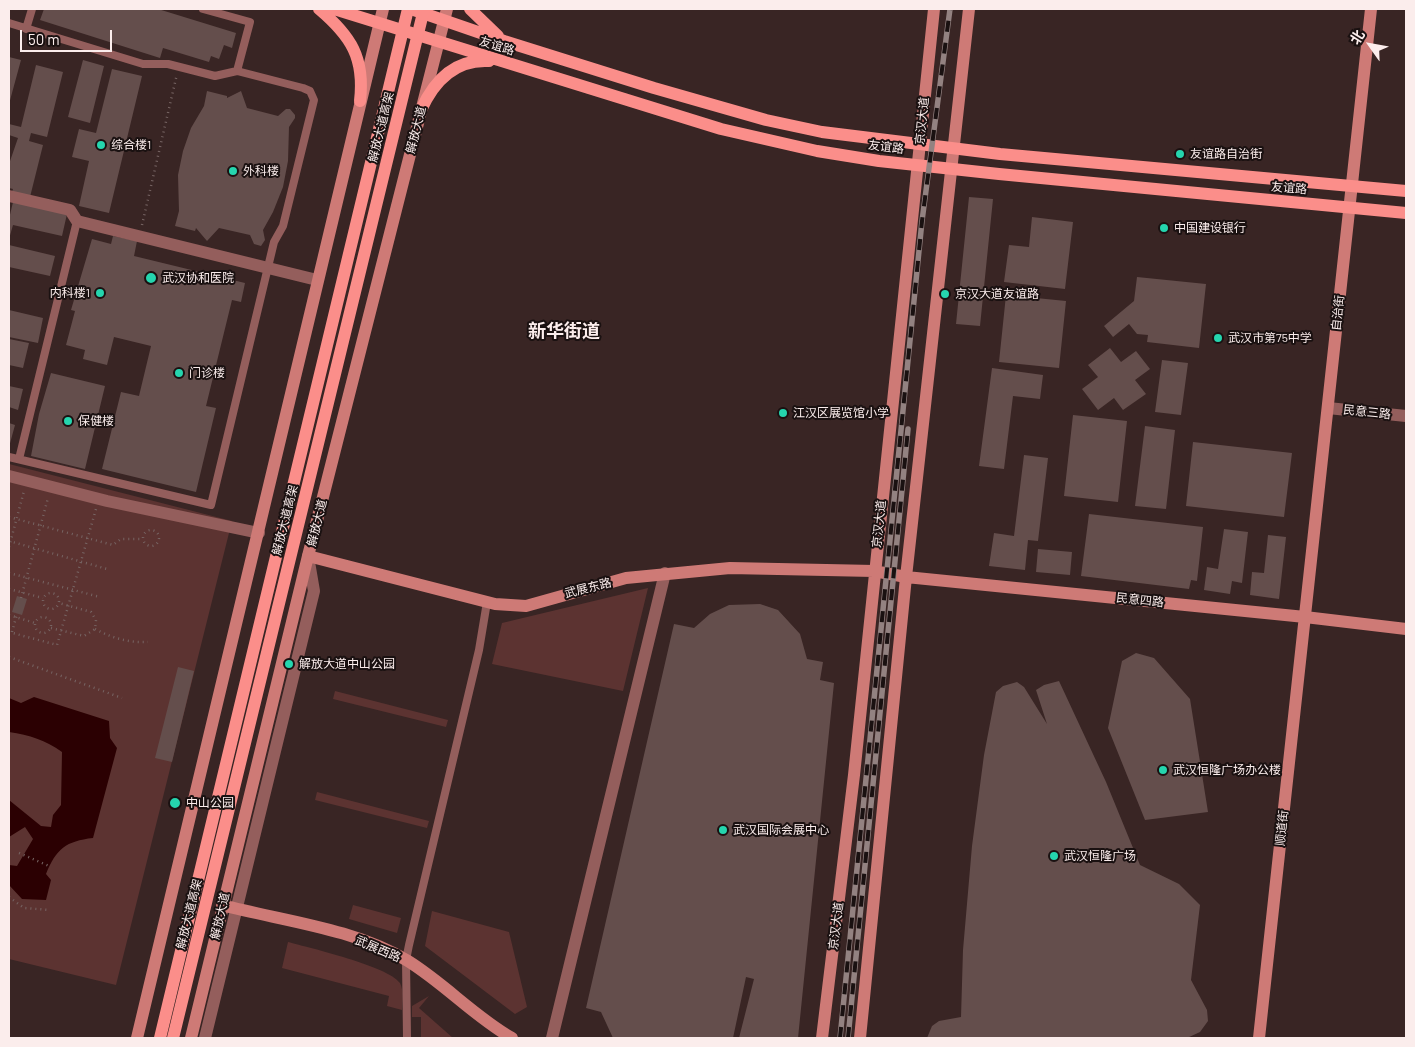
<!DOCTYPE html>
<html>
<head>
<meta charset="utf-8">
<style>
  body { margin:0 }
  #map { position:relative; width:1415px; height:1047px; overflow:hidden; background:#392524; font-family:Barlow,"Noto Sans SC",sans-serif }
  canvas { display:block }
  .frame { position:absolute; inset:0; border:10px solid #fbedec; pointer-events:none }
  .north { position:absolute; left:1345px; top:20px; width:50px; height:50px; -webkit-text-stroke:4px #1a1111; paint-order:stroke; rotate:302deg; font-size:14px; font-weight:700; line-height:20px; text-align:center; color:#fbedec }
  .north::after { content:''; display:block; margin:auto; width:18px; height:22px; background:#fbedec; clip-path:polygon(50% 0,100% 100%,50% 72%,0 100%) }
  .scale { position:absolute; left:20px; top:30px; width:92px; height:22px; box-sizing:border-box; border:2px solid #fbedec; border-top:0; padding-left:6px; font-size:15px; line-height:18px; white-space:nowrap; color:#fbedec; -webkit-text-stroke:4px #1a1111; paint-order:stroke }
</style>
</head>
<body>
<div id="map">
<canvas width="1415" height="1047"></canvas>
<div class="frame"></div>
<div class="north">北</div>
<div class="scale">50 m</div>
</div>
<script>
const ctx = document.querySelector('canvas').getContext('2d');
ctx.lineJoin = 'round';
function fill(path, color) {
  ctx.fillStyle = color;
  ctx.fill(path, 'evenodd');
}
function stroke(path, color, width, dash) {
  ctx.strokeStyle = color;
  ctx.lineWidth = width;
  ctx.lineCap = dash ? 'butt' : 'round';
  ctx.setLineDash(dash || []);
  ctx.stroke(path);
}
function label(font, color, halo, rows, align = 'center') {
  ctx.font = font + ' Barlow,"Noto Sans SC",sans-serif';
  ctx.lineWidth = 4;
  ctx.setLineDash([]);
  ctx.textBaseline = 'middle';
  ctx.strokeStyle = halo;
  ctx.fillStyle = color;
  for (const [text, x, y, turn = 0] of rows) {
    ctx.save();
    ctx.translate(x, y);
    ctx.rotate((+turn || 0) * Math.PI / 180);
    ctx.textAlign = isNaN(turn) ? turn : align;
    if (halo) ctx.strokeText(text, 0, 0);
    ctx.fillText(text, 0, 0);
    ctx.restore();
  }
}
const green = new Path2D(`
  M9,464L232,521L116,985L9,959Z
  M648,588L623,691L492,664L502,623Z
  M335,691L448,720L446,727L333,699Z
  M317,792L429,821L427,828L315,800Z
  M353,905L401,918L397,933L349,919Z
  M432,911L509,932L527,1007L515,1014L425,946Z
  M288,942C310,948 388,966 400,983C404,991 402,1001 402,1010L387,1006L389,996L282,968Z
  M429,996L419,1008L453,1038H421V1017H412V1006Z`);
const water = new Path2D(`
  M34,697L109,721L110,738L117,748L93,838C66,841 56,849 46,874L51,880L46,900L22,899L9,885V865L17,866L33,839L25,827L9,837V800L41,826L51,827L53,815L61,805L62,752C45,740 30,735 9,732V698L21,703Z`);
const building = new Path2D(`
  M44,9H158L236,33L232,48L224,45L219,59L211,56L209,62L163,48L160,58L40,20Z
  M9,57L21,60L9,104Z
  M83,60L104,66L90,123L68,117Z
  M36,65L63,72L47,137L31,133L29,141L43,145L30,197L12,192L13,189L9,188V164L18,138L9,135V124L21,127Z
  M112,69L142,76L109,213L79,206L89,161L72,157L79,129L96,133Z
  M207,91L227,96V98L241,91L247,108L278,116L286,109H290L295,115V118L289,127L288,161L283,187L273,212L263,230L265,240L261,246L254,244L250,235L219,228L207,241L196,228L195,231L175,226L179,211L178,175L183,151L191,128L204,106Z
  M969,197L993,199L980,326L956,324Z
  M13,202L67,214L62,236L13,225L9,239V219Z
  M1032,217L1073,222L1065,289L1004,282L1009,245L1029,247Z
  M113,236L137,241L134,256L245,283L241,302L232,300L206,406L216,408L196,492L102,469L121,392L139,396L151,346L114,337L107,365L83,359L85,350L66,345L75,311L71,310L92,239L111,244Z
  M9,245L55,256L50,276L9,267Z
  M1137,277L1206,284L1199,348L1147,342L1148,335L1137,334L1129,324L1113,337L1104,326L1134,301Z
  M1006,295L1066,301L1059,368L999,362Z
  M9,310L43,318L38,343L9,337Z
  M9,339L29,343L23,368L9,365Z
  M1110,348L1121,362L1136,351L1150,369L1135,380L1146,394L1123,410L1114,398L1098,410L1082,389L1098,377L1088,365Z
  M1162,360L1188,363L1181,415L1155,412Z
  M992,368L1043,375L1040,399L1013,396L1004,469L979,466Z
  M51,373L105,386L85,469L31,456L39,414Z
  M9,386L23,389L18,410L9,407Z
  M1073,415L1127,421L1118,502L1064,496Z
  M9,423L15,425L9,447Z
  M1145,426L1175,430L1166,509L1135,506Z
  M1193,442L1292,453L1284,517L1186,506Z
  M1024,455L1048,458L1038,541L1028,540L1025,570L989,566L994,533L1014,536Z
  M1089,514L1203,527L1197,581L1191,580L1189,589L1081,576Z
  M1224,529L1248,532L1242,583L1232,581L1230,594L1204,590L1207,567L1218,569Z
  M1268,535L1286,537L1279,599L1250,595L1252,572L1264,573Z
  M1038,549L1072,552L1070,575L1036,572Z
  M17,596L27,599L22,615L12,612Z
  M760,604L778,610L800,634L807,659L823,662L820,680L834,683L798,1038H739L754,979L746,977L733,1038H613L601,1012L586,1008L674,624L694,628L710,614L729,605Z
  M1136,653L1154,658L1190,699L1208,812L1145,820L1108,728L1122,661Z
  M178,667L194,671L172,762L155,758Z
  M1059,681L1106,782L1140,865L1179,884L1200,905L1191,980L1207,1010L1208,1021L1200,1032L1187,1038H927L932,1026L939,1021L961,1017L963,950L972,846L984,755L996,692L1003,686L1017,682L1024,687L1047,724L1036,690L1044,685Z`);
const path = new Path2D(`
  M142,225L177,74
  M9,517L113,545L121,539H142
  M143 538a8 8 0 1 1 16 0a8 8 0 1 1-16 0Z
  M9,541L107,569
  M9,547L24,491
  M9,573L100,597
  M9,589L43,598
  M43 601a8 8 0 1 1 16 0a8 8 0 1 1-16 0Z
  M21,598L48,498
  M9,615L35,623
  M35 625a8 8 0 1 1 16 0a8 8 0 1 1-16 0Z
  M51,628L84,636L95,629L96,620L91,612L59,603
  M95,629C112,638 129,643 148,642
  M9,632L57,645L96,509
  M12,632L17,614
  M9,657L122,698
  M19,853L49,866
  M9,897L24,908L50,910`);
const lane = new Path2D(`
  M203,9L250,22L237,71
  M9,23L143,64H168L215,76L237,71L303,88L310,91L314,100L283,226L274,242L211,505L9,457
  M26,29L32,9
  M19,459L77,221
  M407,1038L406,960L409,945L479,650L487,602`);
const street = new Path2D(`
  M9,196L70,210L77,221L317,280
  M1328,408L1406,416
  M9,476L107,501L259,533
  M205,1038L314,591L308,556
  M552,1038L665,573`);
const secondary = new Path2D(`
  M308,556L495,604L526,606L626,578L730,568L874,571L906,577L1305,617L1406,629
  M222,905C283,921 353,928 408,961C445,984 475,1017 512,1038
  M137,1038L383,9
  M191,1038L308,556L447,9
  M822,1038L854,775L934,9
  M860,1038L906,577L969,9
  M1259,1038L1371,9`);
const primary = new Path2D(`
  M319,9C351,36 365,58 360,101
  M334,9L721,129L817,151L879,161L999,174L1406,213
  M411,9L504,41L654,88L766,120L822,132L1000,154L1406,191
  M470,9L498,36
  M421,110C434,81 455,59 489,61`);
const rail = new Path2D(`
  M840,1038L922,221L950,9
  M848,1038L908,429`);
const primaryBridge = new Path2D(`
  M160,1038L408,9
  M173,1038L424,9`);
const markers = [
  [101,145,5,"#25d5ae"],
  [1180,154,5,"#25d5ae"],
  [233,171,5,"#25d5ae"],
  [1164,228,5,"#25d5ae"],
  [151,278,6,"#25d5ae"],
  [100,293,5,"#25d5ae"],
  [945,294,5,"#25d5ae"],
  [1218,338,5,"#25d5ae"],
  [179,373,5,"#25d5ae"],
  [783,413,5,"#25d5ae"],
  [68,421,5,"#25d5ae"],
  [289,664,5,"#25d5ae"],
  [1163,770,5,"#25d5ae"],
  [175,803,6,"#25d5ae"],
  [723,830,5,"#25d5ae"],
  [1054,856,5,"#25d5ae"]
];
const streetNames = [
  ["友谊路",497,46,17],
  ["京汉大道",922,121,-84],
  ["解放大道高架",381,127,-76],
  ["解放大道",416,130,-76],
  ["友谊路",886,147,7],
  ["友谊路",1289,188,5],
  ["自治街",1338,313,-84],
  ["民意三路",1367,412,6],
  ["解放大道高架",285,520,-76],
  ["解放大道",317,523,-76],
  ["京汉大道",879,524,-84],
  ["武展东路",588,588,-14],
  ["民意四路",1140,600,6],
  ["顺道街",1282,828,-84],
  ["解放大道高架",189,914,-76],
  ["解放大道",220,916,-77],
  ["京汉大道",836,926,-83],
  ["武展西路",378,949,23]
];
const poiNames = [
  ["综合楼1",111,145],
  ["友谊路自治街",1190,154],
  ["外科楼",243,171],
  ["中国建设银行",1174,228],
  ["武汉协和医院",162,278],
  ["内科楼1",90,293,"right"],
  ["京汉大道友谊路",955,294],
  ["武汉市第75中学",1228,338],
  ["门诊楼",189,373],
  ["江汉区展览馆小学",793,413],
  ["保健楼",78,421],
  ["解放大道中山公园",299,664],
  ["武汉恒隆广场办公楼",1173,770],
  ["中山公园",186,803],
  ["武汉国际会展中心",733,830],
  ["武汉恒隆广场",1064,856]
];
const districtNames = [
  ["新华街道",564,331]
];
fill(green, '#5c3331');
fill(water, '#2b0002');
fill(building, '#644e4c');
stroke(path, '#776564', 2.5, [1, 4]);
stroke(lane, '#945e5c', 8);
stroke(street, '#945e5c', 12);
stroke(secondary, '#ce7a76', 12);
stroke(primary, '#fb8e8a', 12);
stroke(rail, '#938281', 5.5);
stroke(rail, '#1a1111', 4, [11]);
stroke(primaryBridge, '#fb8e8a', 12);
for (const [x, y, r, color] of markers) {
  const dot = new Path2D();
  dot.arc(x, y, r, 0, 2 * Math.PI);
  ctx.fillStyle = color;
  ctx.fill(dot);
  stroke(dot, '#1a1111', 2);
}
label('12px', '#fbedec', '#1a1111', streetNames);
label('12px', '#fbedec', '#1a1111', poiNames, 'left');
label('bold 18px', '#fbedec', '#1a1111', districtNames);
</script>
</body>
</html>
